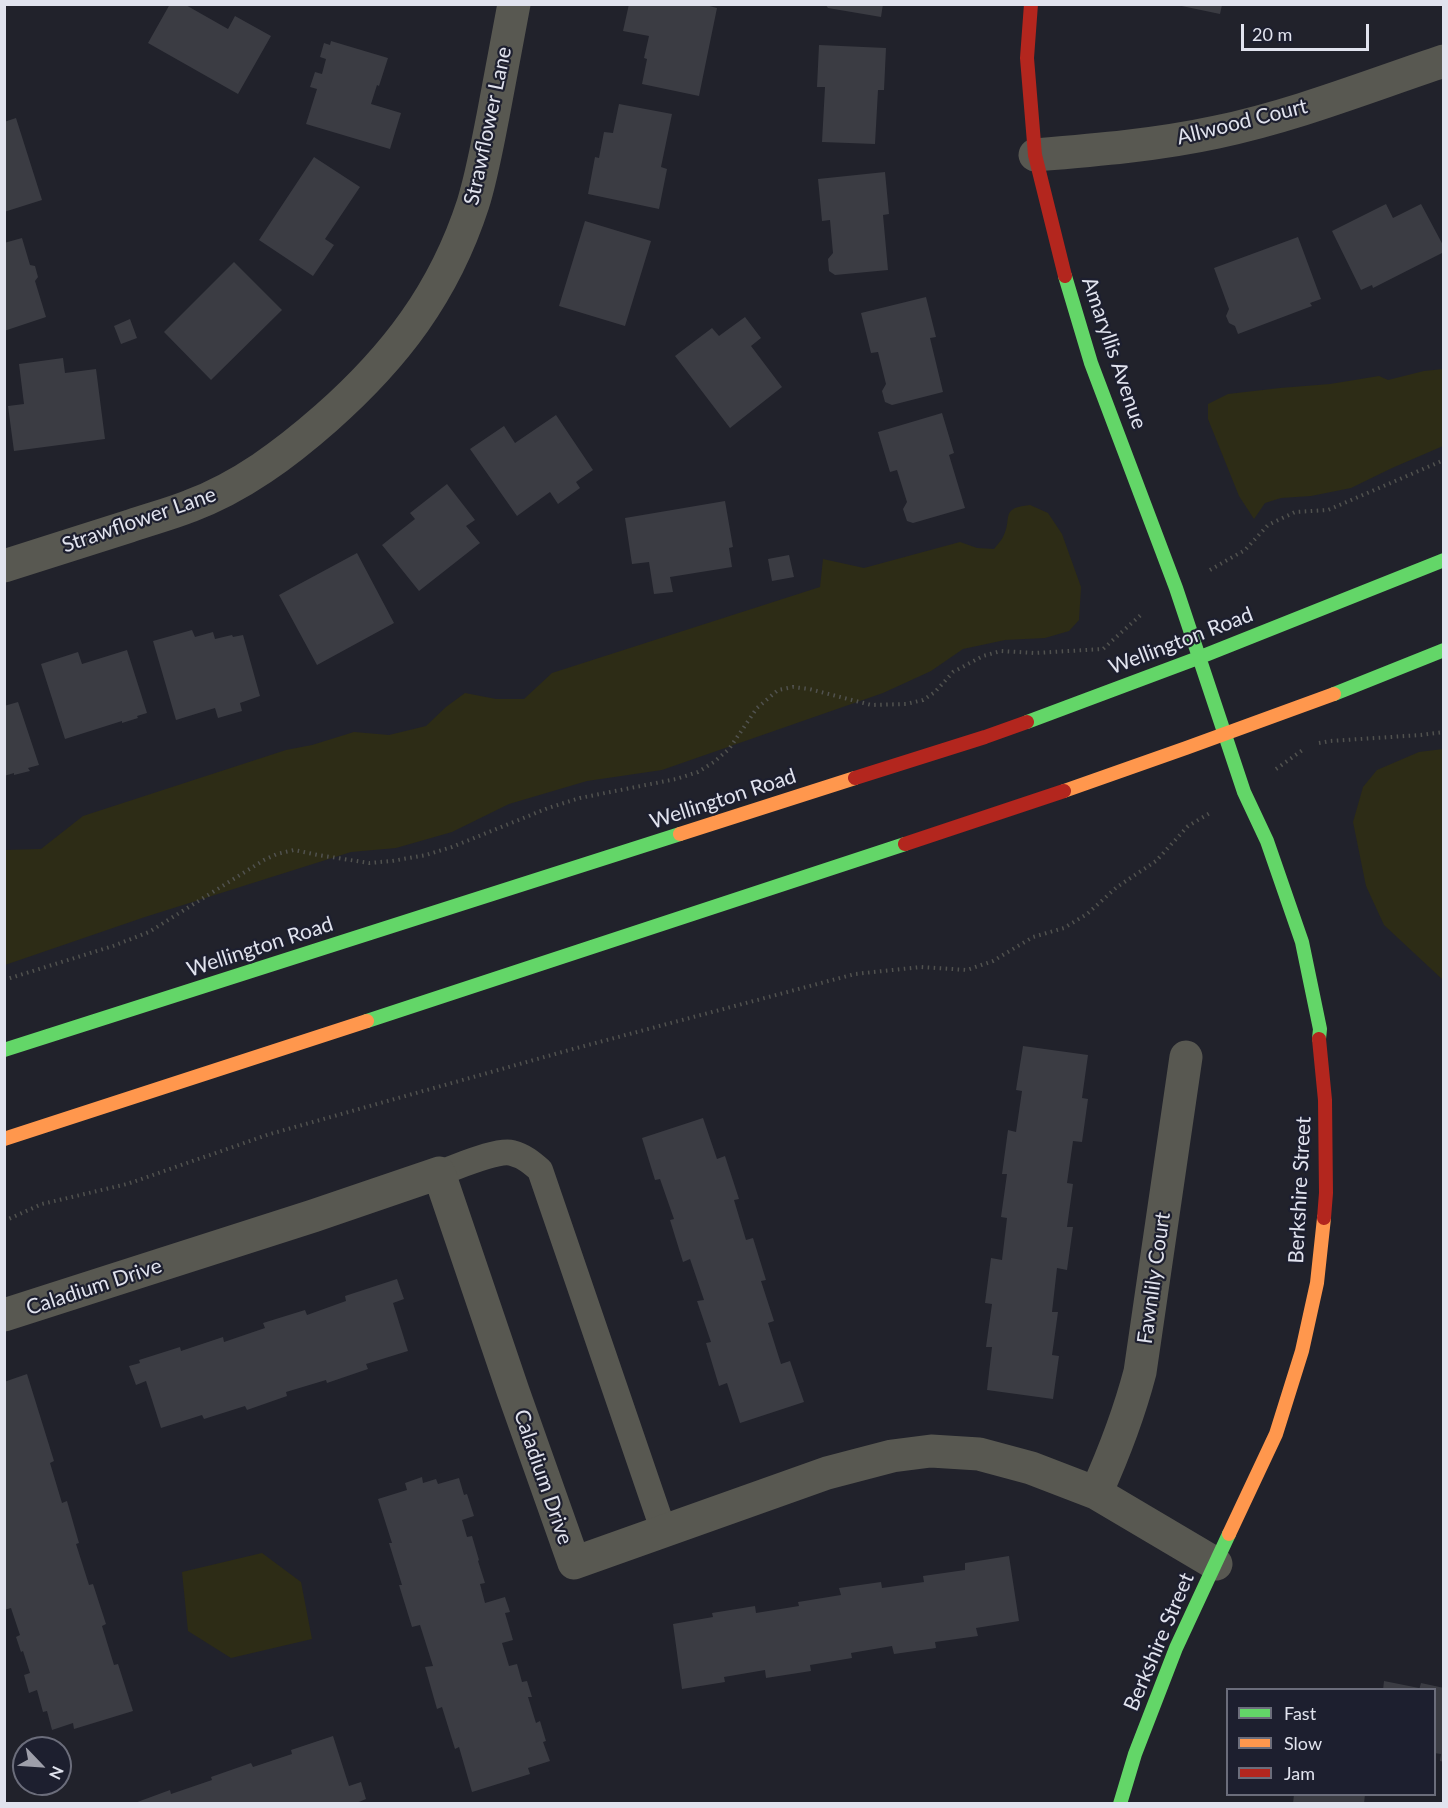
<!DOCTYPE html>
<html>
<head>
<meta charset="utf-8">
<style>
  body { margin:0 }
  #map { position:relative; width:1448px; height:1808px; overflow:hidden; background:#21222b; font-family:Lato,sans-serif }
  canvas { display:block }
  .frame { position:absolute; inset:0; border:6px solid #e1e3ee; pointer-events:none }
  .legend { position:absolute; left:1226px; top:1688px; width:210px; height:108px; box-sizing:border-box; background:#1d1f2f; border:2px solid #6b6d7b; margin:0; padding:8px 10px; list-style:none; font-size:18px; color:#e1e3ee }
  .legend li { display:flex; align-items:center; gap:12px; height:30px }
  .legend b { width:30px; border:2px solid #6b6d7b }
  .north { position:absolute; left:12px; top:1736px; width:60px; height:60px; box-sizing:border-box; background:#1d1f2f; border:2px solid #6b6d7b; border-radius:50%; rotate:115deg; font-size:16px; font-weight:700; line-height:24px; text-align:center; color:#e1e3ee }
  .north::after { content:''; display:block; margin:auto; width:21px; height:27px; background:#9e9faa; clip-path:polygon(50% 0,100% 100%,50% 72%,0 100%) }
  .scale { position:absolute; left:1241px; top:24px; width:128px; height:27px; box-sizing:border-box; border:3px solid #e1e3ee; border-top:0; padding-left:8px; font-size:18px; line-height:21px; white-space:nowrap; color:#e1e3ee; -webkit-text-stroke:4px #1d1f2f; paint-order:stroke }
</style>
</head>
<body>
<div id="map">
<canvas width="1448" height="1808"></canvas>
<div class="frame"></div>
<ul class="legend">
<li><b style="height:8px;background:#63d668"></b>Fast</li>
<li><b style="height:8px;background:#ff974d"></b>Slow</li>
<li><b style="height:8px;background:#b3261e"></b>Jam</li>
</ul>
<div class="north">N</div>
<div class="scale">20 m</div>
</div>
<script>
const ctx = document.querySelector('canvas').getContext('2d');
ctx.lineJoin = 'round';
function fill(path, color) {
  ctx.fillStyle = color;
  ctx.fill(path, 'evenodd');
}
function stroke(path, color, width, dash) {
  ctx.strokeStyle = color;
  ctx.lineWidth = width;
  ctx.lineCap = dash ? 'butt' : 'round';
  ctx.setLineDash(dash || []);
  ctx.stroke(path);
}
function label(font, color, halo, rows, align = 'center') {
  ctx.font = font + ' Lato,sans-serif';
  ctx.lineWidth = 4.5;
  ctx.setLineDash([]);
  ctx.textBaseline = 'middle';
  ctx.strokeStyle = halo;
  ctx.fillStyle = color;
  for (const [text, x, y, turn = 0] of rows) {
    ctx.save();
    ctx.translate(x, y);
    ctx.rotate((+turn || 0) * Math.PI / 180);
    ctx.textAlign = isNaN(turn) ? turn : align;
    if (halo) ctx.strokeText(text, 0, 0);
    ctx.fillText(text, 0, 0);
    ctx.restore();
  }
}
const green = new Path2D(`
  M1443,369V446L1392,468L1351,488L1311,496L1281,498L1265,503L1254,519L1239,496L1208,419V404L1228,394L1280,388L1330,384L1379,376L1388,380L1424,371Z
  M1030,505L1048,513L1062,534L1081,587L1079,620L1069,631L1045,638L1005,640L963,649L931,671L883,693L662,770L587,781L509,804L452,832L396,848L351,852L145,917L5,965V850L41,849L83,816L286,750L312,745L354,732L389,735L426,726L446,707L465,693L496,699H524L552,673L820,587L823,559L864,568L960,542L977,548L994,549C997,545 1001,541 1003,537C1013,518 999,508 1030,505Z
  M1443,749H1444L1443,980L1384,925L1366,886L1353,822L1363,787L1377,770L1419,752Z
  M262,1553L301,1582L312,1639L231,1658L188,1631L182,1572Z`);
const building = new Path2D(`
  M170,4H184L228,29L235,16L271,36L238,94L148,43Z
  M629,4H702L717,8L699,96L642,84L647,59L644,58L649,36L623,31Z
  M825,4H883L881,17L828,8Z
  M1177,5H1222L1220,14Z
  M331,41L388,58L379,86L377,85L371,104L401,113L390,149L306,124L317,89L310,87L315,72L322,74L326,59L320,57L324,43L330,45Z
  M819,45L886,48L884,90H878L875,144L822,142L825,87H817Z
  M619,104L672,114L661,167L667,169L659,209L588,194L595,157L599,158L604,132L613,133Z
  M16,118L42,200L4,212V122Z
  M314,157L360,187L325,239L334,245L313,276L259,240Z
  M885,172L889,214L883,215L888,270L835,275L829,271L828,259L833,253L830,220L822,221L818,179Z
  M1386,204L1393,218L1421,204L1444,247V252L1373,288L1372,285L1361,290L1332,231Z
  M585,221L651,241L625,326L559,306Z
  M1298,237L1321,299L1310,303L1312,306L1238,334L1235,326L1229,323L1226,316L1229,309L1214,268Z
  M22,238L30,265L35,266L38,277L35,281L46,317L4,331V243Z
  M234,262L282,310L211,380L164,332Z
  M926,297L936,337L930,338L943,392L892,405L885,402L882,391L886,384L878,352L871,353L861,313Z
  M745,317L761,338L751,346L782,387L730,428L675,356L712,328L719,336Z
  M130,319L137,338L121,344L114,326Z
  M63,358L65,373L96,369L105,439L14,451L8,406L24,404L19,364Z
  M942,413L954,453L949,455L965,508L913,523L907,521L903,509L907,502L897,470L890,472L878,432Z
  M556,415L593,470L576,482L580,488L558,504L550,492L517,516L470,449L504,426L515,443Z
  M447,484L475,520L466,526L480,543L419,591L382,545L415,519L410,513Z
  M725,501L733,547L729,548L732,567L670,577L673,592L654,594L649,562L632,564L625,518Z
  M357,553L394,623L317,665L279,595Z
  M789,555L794,577L772,581L768,559Z
  M192,630L195,637L213,632L215,639L232,635L233,637L243,635L260,696L240,703L242,711L218,718L215,708L176,720L153,641Z
  M127,650L147,713L137,716L138,718L122,723V721L65,739L41,664L78,652L82,664Z
  M18,702L39,765L28,768L30,771L14,775V773L4,776V706Z
  M1023,1046L1088,1055L1082,1098L1088,1099L1082,1142L1073,1141L1067,1183L1073,1184L1067,1227H1073L1067,1270L1057,1268L1052,1312H1058L1052,1355L1059,1356L1053,1399L987,1390L992,1347H986L992,1304L985,1303L991,1258L1002,1260L1007,1218L1001,1217L1007,1174H1002L1008,1130L1016,1132L1022,1091L1016,1090Z
  M703,1118L717,1159L725,1156L739,1199L734,1200L746,1240L753,1238L766,1280L761,1281L774,1321L768,1323L781,1364L790,1361L804,1402L740,1423L727,1383L719,1386L706,1343L711,1342L697,1301L704,1300L690,1259L683,1262L670,1220L674,1219L660,1179L655,1180L642,1138Z
  M397,1279L404,1299L393,1303L408,1351L366,1364L368,1369L327,1383L326,1380L286,1392L287,1396L247,1410L245,1406L204,1419L202,1415L161,1428L146,1381L136,1385L129,1366L140,1363L139,1360L180,1347L181,1351L223,1337L224,1342L265,1328L263,1323L305,1310L307,1315L346,1301L345,1296Z
  M27,1374L54,1461L50,1463L62,1503L67,1501L79,1543L76,1544L89,1585L93,1584L106,1624L102,1626L114,1665L118,1664L133,1711L74,1729L73,1723L52,1730L47,1711L43,1712L37,1690L29,1693L24,1675L30,1673L23,1651L21,1652L16,1637L20,1635L11,1608L4,1610V1382Z
  M422,1477L423,1483L436,1479L438,1484L459,1478L464,1495L467,1494L474,1516L462,1520L467,1537L472,1536L479,1560L478,1561L485,1583L480,1584L485,1603L505,1597L510,1612L505,1613L513,1640L502,1643L509,1666L517,1664L522,1682L527,1681L532,1697H528L536,1723L540,1721L546,1741L543,1742L550,1761L528,1768L530,1774L472,1792L459,1747L455,1749L442,1707L437,1709L425,1667L433,1666L420,1625L412,1627L399,1585H402L389,1543H392L378,1499L407,1490L405,1483Z
  M1009,1556L1019,1621L976,1628L978,1636L935,1642L936,1648L894,1654L892,1646L851,1653L852,1658L810,1665L811,1671L766,1678L765,1670L724,1677L725,1682L682,1689L673,1624L713,1617L712,1613L755,1606L756,1613L799,1606L798,1602L841,1595L839,1588L881,1582L882,1588L924,1582L923,1576L965,1570V1563Z
  M1384,1681L1419,1688L1418,1690H1383Z
  M1421,1683L1444,1688V1762L1440,1761L1441,1754L1434,1753V1690H1419Z
  M333,1736L349,1786L361,1782L366,1799L354,1804H132L170,1790L171,1794L212,1780L211,1777L251,1763L253,1767L292,1754L291,1750Z
  M1294,1794H1365L1364,1804H1293Z`);
const path = new Path2D(`
  M1210,570L1245,550L1268,525L1295,512L1328,510L1444,460
  M1319,743L1330,741L1421,735L1444,732
  M1276,769L1304,749
  M4,980L113,946L149,932L264,860L277,854L294,850L318,855L369,863L392,861L426,855L452,847L548,808L580,798L676,779L698,772L714,762L729,749L757,708L778,690L793,687L809,689L871,705L906,704L923,700L935,692L953,672L983,656L1001,651L1035,653L1103,649L1143,613
  M4,1221L42,1204L127,1184L270,1134L573,1049L855,974L921,967L967,970L993,961L1033,937L1064,928L1087,914L1117,887L1156,861L1188,826L1210,813`);
const lane = new Path2D(`
  M439,1173C455,1168 497,1149 512,1153C524,1156 532,1163 540,1170L664,1532`);
const street = new Path2D(`
  M1035,155C1096,150 1157,145 1217,132C1294,116 1369,86 1444,61
  M4,566C46,553 88,539 130,526C150,519 170,514 190,506C241,487 285,454 326,418C395,357 444,293 473,204C482,175 487,146 493,116C500,79 507,42 514,4
  M4,1315L313,1216L439,1173L513,1391L574,1563L827,1473L892,1456L931,1451L979,1454L1031,1468L1096,1493L1216,1564
  M1096,1493C1114,1453 1129,1414 1140,1372L1186,1057`);
const fast = new Path2D(`
  M1065,276L1091,363L1176,588L1244,792L1267,841L1302,942L1320,1029L1319,1039
  M1334,694L1444,650
  M1027,722L1198,658L1444,560
  M367,1021L905,844
  M4,1050L680,834
  M1120,1804L1135,1754L1176,1648L1229,1534`);
const slow = new Path2D(`
  M1064,791L1186,748L1334,694
  M680,834L855,778
  M4,1139L367,1021
  M1229,1534L1276,1434L1302,1351L1317,1283L1324,1218`);
const jam = new Path2D(`
  M1031,4L1027,58L1035,155L1065,276
  M855,778L985,737L1027,722
  M905,844L1064,791
  M1319,1039L1325,1100L1326,1193L1324,1218`);
const streetNames = [
  ["Allwood Court",1242,122,-14],
  ["Strawflower Lane",488,126,-78],
  ["Amaryllis Avenue",1114,353,71],
  ["Strawflower Lane",139,520,-19],
  ["Wellington Road",1181,641,-21],
  ["Wellington Road",723,799,-18],
  ["Wellington Road",260,947,-18],
  ["Berkshire Street",1300,1190,-87],
  ["Fawnlily Court",1154,1278,-82],
  ["Caladium Drive",94,1287,-18],
  ["Caladium Drive",543,1477,71],
  ["Berkshire Street",1159,1642,-67]
];
fill(green, '#2d2c16');
fill(building, '#3b3c43');
stroke(path, '#51524f', 4, [1.5, 4.5]);
stroke(lane, '#585851', 26);
stroke(street, '#585851', 33);
stroke(fast, '#63d668', 14);
stroke(slow, '#ff974d', 14);
stroke(jam, '#b3261e', 14);
label('21px', '#e1e3ee', '#1d1f2f', streetNames);
</script>
</body>
</html>
